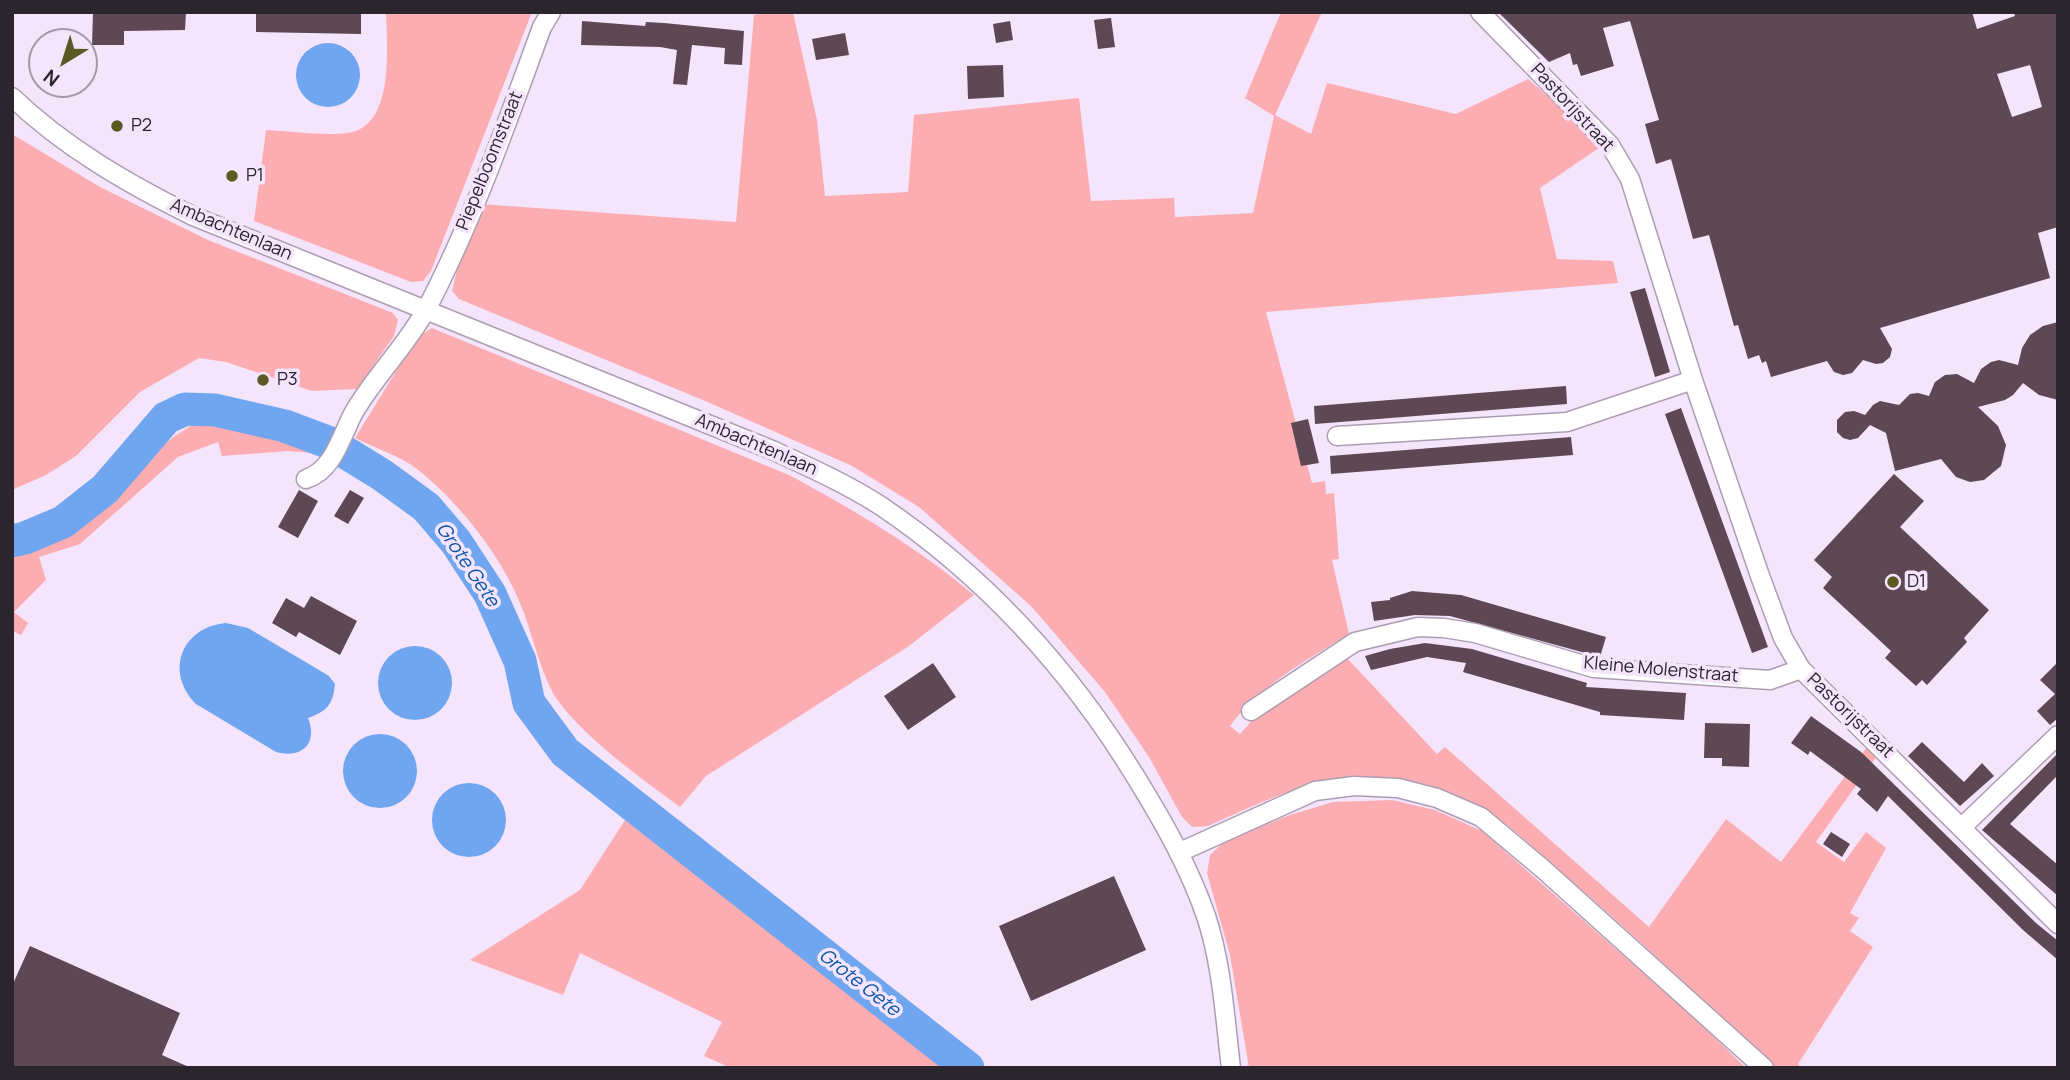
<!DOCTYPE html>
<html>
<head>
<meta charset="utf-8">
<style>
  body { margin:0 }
  #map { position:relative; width:2070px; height:1080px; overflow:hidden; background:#f5e5fc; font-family:Manrope,sans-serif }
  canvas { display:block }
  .frame { position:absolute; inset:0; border:14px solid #2b252d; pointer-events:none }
  .north { position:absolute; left:28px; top:28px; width:70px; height:70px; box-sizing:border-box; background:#f5e5fc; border:2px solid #a498a9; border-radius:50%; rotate:218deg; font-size:19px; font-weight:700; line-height:28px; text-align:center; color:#2b252d }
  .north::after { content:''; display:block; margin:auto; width:24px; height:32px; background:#5c5824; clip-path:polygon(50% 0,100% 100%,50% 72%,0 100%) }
</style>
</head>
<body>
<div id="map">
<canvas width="2070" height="1080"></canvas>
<div class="frame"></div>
<div class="north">N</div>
</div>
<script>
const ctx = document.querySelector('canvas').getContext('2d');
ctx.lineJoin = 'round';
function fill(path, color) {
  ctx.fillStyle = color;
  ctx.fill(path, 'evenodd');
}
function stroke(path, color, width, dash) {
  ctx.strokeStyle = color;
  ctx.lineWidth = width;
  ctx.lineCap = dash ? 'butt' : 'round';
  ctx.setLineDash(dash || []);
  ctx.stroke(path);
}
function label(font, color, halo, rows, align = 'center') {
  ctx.font = font + ' Manrope,sans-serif';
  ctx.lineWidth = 7;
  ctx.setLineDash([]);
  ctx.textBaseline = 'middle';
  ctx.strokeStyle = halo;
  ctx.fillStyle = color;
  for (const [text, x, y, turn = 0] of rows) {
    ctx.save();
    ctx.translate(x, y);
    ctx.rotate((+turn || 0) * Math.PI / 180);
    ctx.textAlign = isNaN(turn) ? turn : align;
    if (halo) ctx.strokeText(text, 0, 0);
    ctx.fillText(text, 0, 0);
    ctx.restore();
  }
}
const green = new Path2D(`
  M386,12H532L431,271L423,281L411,282L254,221L266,130C290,131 324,136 347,133C395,128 387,47 386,12Z
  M770,12H793L817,120L825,196L908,192L914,115L1079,98L1091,201L1174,198L1175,217L1253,213L1274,116L1245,98L1281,12H1322L1275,115L1311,134L1327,83L1456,114L1528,79L1573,118L1599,148L1540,188L1557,259L1613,261L1618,283L1266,312L1312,483L1325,481L1326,494L1334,493L1339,559L1332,560L1349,634C1307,660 1259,686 1230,726L1240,734L1255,717L1345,656L1437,754L1445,747L1649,927L1726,819L1781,862L1867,747L1877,756L1816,842L1844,862L1866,832L1886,848L1850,913L1859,918L1850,931L1873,947L1798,1064L1801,1068H1776C1707,1004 1639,939 1568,878C1542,856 1515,828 1486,811C1450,790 1406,777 1364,778C1308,778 1258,804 1208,826L1192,827L1182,817L1149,757L1105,692L1031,606L919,507L852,466L710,403L459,299L452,291L458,265L480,204L736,222L754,15Z
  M12,134L100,187L208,240L393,313L398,320L394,336L357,389L312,391L226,362L199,358L140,392L76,456L46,475L12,490Z
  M432,328L789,475C854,510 917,547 974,595L909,646L706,776L680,807C642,779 586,739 559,702C542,679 533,636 522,608C503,558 459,502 417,469C400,456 375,448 355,438L414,342L422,334Z
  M192,425L255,428L324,454L288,451L222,456L218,442L178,457L80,544L39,557L46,580L14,612L28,623L21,635L12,631V554L72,534L119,493L145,462L172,438Z
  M1392,800L1435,810L1482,831L1694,1018L1746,1068H1249L1230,955L1207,873L1210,855L1225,841L1290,815L1333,802Z
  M625,820L945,1068H731L704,1056L722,1022L580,953L563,995L470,960L580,890Z`);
const water = new Path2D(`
  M296 75a32 32 0 1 1 64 0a32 32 0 1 1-64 0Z
  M226,623L248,628L319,670L329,676L335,684C333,705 327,711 308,718C318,743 303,759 276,752L196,704C164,671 182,627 226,623Z
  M378 683a37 37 0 1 1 74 0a37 37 0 1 1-74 0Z
  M343 771a37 37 0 1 1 74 0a37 37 0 1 1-74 0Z
  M432 820a37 37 0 1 1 74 0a37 37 0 1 1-74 0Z`);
const river = new Path2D(`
  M12,541L25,538L63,522L105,489L166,418L185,409L215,410L285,426L330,443L382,475L426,507L456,542L490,594L520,661L529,703L565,752L968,1068`);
const building = new Path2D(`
  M93,12H186L185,30L124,31V45H92Z
  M256,12H361V34L256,32Z
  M1498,12H1972L1977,29L2015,16L2014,12H2058V227L2038,233L2050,278L1880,328L1892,349L1890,357L1883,363L1876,364L1863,360L1852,373L1843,375L1834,372L1827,361L1771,377L1766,361L1762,363L1759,355L1748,359L1738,325L1734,326L1709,235L1693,239L1671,159L1656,164L1645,124L1659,120L1630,21L1603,28L1614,66L1581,76L1577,64L1573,65L1570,53L1549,62ZM2030,65L2042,107L2012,117L1997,74Z
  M1111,18L1115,47L1098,49L1094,20Z
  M582,21L645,26L646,22L664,23L744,31L742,65L724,64L725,48L692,45L687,85L673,84L677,50L660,47L581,45Z
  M1010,21L1013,40L996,43L993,24Z
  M845,33L849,55L816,60L812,39Z
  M1003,65L1004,97L968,99L967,66Z
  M1645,288L1670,372L1655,377L1630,292Z
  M2058,322V400L2039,395L2023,383L2013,395L2005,400L1978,407L1998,426L2006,445L2001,466L1984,480L1970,482L1956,477L1941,459L1895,471L1886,433L1870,425L1858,438L1850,440L1843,438L1837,432V420L1845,412L1854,411L1865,415L1873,405L1880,401L1899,405L1910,394L1918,393L1929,396L1935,382L1945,375L1957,374L1974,383L1981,369L1991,362L1999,360L2018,365L2022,348L2030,335L2043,326Z
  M1566,386L1567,404L1315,424L1314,406Z
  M1681,408L1768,647L1752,653L1665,414Z
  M1308,419L1319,463L1301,466L1291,423Z
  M1571,437L1573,455L1331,474L1330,456Z
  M1894,474L1924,501L1900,527L1989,610L1964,638L1967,642L1927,685L1922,680L1916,686L1885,658L1891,651L1823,588L1832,577L1814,560Z
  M299,490L318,501L298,538L278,527Z
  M350,490L364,498L348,524L334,516Z
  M1412,591L1461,595L1606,637L1600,657L1450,616L1415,615L1374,621L1371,602L1390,600V598Z
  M311,596L357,621L340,655L299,632L296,637L272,623L286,598L304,608Z
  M1425,643L1472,649L1587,683L1586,687L1686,693L1684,720L1600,715V712L1463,672L1466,663L1427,657L1371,670L1365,656L1390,649Z
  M2058,662V718L2050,725L2037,711L2055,694L2040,680Z
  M933,663L956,697L908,730L884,696Z
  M1811,716L1861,752L2036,923L2058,941V960L2023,930L1888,796L1877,812L1857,794L1861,789L1810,751L1808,755L1791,743Z
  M1705,723L1750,724L1749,767L1722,766V758H1704Z
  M1922,742L1964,782L1982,763L1994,776L1960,806L1908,756Z
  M2058,753V775L2010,824L2058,865V896L1982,830Z
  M1831,832L1850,844L1842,857L1823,844Z
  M1114,876L1146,950L1031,1001L999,926Z
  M30,946L180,1013L162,1055L191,1068H12V986Z`);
const minor = new Path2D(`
  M1480,12L1610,145L1630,179L1693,380L1760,576L1783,638L1801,669L2058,924
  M12,97C64,147 128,184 193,216L772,450C809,467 847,484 881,506C986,577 1071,671 1137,779C1164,823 1189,867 1206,916C1222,964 1225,1018 1231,1068
  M1337,436L1567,422L1693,380
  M306,479C334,470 341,436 354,412C375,376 407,345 427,308C474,218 507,122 542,27L551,12
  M1251,711L1355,642L1418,627L1444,628L1475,633L1594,668L1770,680L1801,669
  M1961,828L2058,735
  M1180,852L1315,791L1354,786L1398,788L1437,798L1481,817L1543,869L1764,1068`);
const markers = [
  [117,126,7,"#5c5824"],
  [232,176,7,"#5c5824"],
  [263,380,7,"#5c5824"],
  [1893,582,7,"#5c5824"]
];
const streetNames = [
  ["Pastorijstraat",1572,108,47],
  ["Piepelboomstraat",490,161,-68],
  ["Ambachtenlaan",231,230,23],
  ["Ambachtenlaan",756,445,23],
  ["Kleine Molenstraat",1661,670,5],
  ["Pastorijstraat",1850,716,44]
];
const poiNames = [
  ["P2",131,126],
  ["P1",246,176],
  ["P3",277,380],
  ["D1",1907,582]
];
const waterNames = [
  ["Grote Gete",467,565,56],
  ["Grote Gete",859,983,38]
];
fill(green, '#fcadb2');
fill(water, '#70a6f0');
stroke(river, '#70a6f0', 33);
fill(building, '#5d4853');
stroke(minor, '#ac9db2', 21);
stroke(minor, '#fff', 18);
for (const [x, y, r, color] of markers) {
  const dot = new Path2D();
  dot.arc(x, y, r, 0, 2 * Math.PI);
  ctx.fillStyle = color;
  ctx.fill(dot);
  stroke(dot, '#f5e5fc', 2.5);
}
label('18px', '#2b252d', '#f5e5fc', streetNames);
label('18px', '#2b252d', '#f5e5fc', poiNames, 'left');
label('italic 19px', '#0954aa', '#f5e5fc', waterNames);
</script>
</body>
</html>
